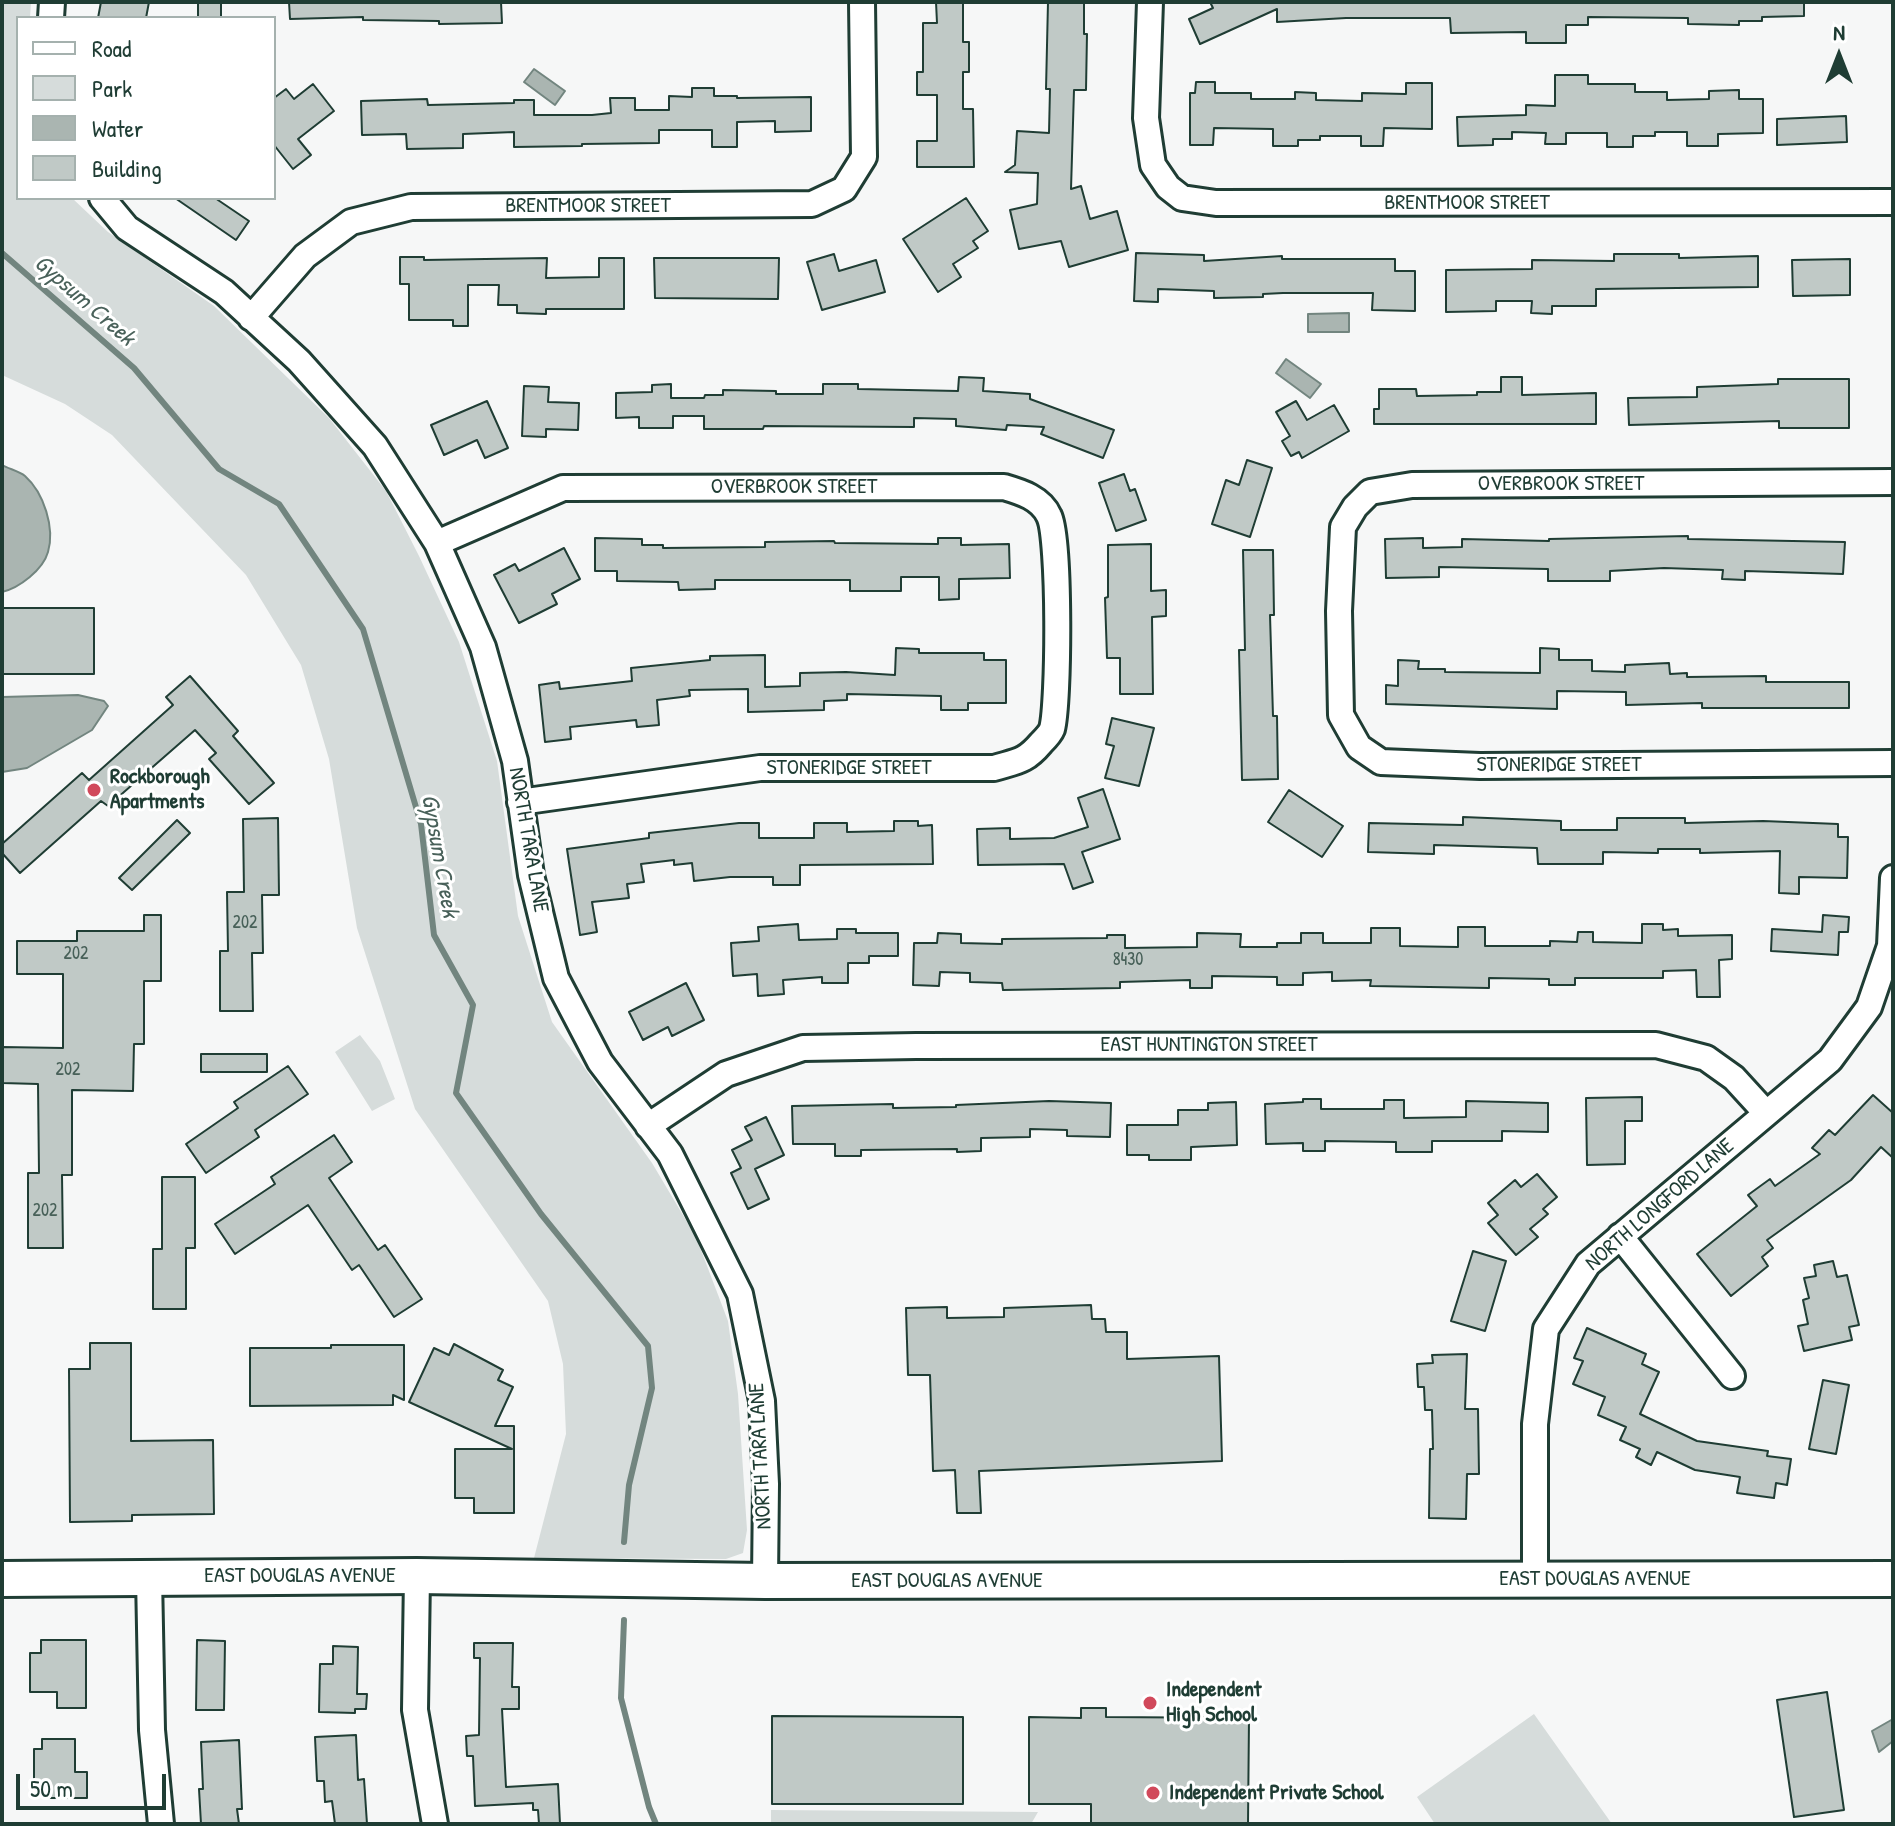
<!DOCTYPE html>
<html>
<head>
<meta charset="utf-8">
<style>
  body { margin:0 }
  #map { position:relative; width:1895px; height:1826px; overflow:hidden; background:#f6f7f7; font-family:"Patrick Hand",sans-serif }
  canvas { display:block }
  .frame { position:absolute; inset:0; border:4px solid #1f3d34; pointer-events:none }
  .legend { position:absolute; left:16px; top:16px; width:260px; height:184px; box-sizing:border-box; background:#fff; border:2px solid #a5b1ae; margin:0; padding:10px 14px; list-style:none; font-size:24px; color:#1f3d34 }
  .legend li { display:flex; align-items:center; gap:16px; height:40px }
  .legend b { width:40px; border:2px solid #a5b1ae }
  .north { position:absolute; left:1799px; top:16px; width:80px; height:80px; -webkit-text-stroke:6px #fff; paint-order:stroke; rotate:0deg; font-size:22px; font-weight:700; line-height:32px; text-align:center; color:#1f3d34 }
  .north::after { content:''; display:block; margin:auto; width:28px; height:36px; background:#1f3d34; clip-path:polygon(50% 0,100% 100%,50% 72%,0 100%) }
  .scale { position:absolute; left:16px; top:1774px; width:150px; height:36px; box-sizing:border-box; border:4px solid #1f3d34; border-top:0; padding-left:10px; font-size:24px; line-height:28px; white-space:nowrap; color:#1f3d34; -webkit-text-stroke:6px #fff; paint-order:stroke }
</style>
</head>
<body>
<div id="map">
<canvas width="1895" height="1826"></canvas>
<div class="frame"></div>
<ul class="legend">
<li><b style="height:10px;background:#fff"></b>Road</li>
<li><b style="height:22px;background:#d6dcdb"></b>Park</li>
<li><b style="height:22px;background:#aab5b1"></b>Water</li>
<li><b style="height:22px;background:#c0c9c6"></b>Building</li>
</ul>
<div class="north">N</div>
<div class="scale">50 m</div>
</div>
<script>
const ctx = document.querySelector('canvas').getContext('2d');
ctx.lineJoin = 'round';
function fill(path, color) {
  ctx.fillStyle = color;
  ctx.fill(path, 'evenodd');
}
function stroke(path, color, width, dash) {
  ctx.strokeStyle = color;
  ctx.lineWidth = width;
  ctx.lineCap = dash ? 'butt' : 'round';
  ctx.setLineDash(dash || []);
  ctx.stroke(path);
}
function label(font, color, halo, rows, align = 'center') {
  ctx.font = font + ' "Patrick Hand",sans-serif';
  ctx.lineWidth = 6;
  ctx.setLineDash([]);
  ctx.textBaseline = 'middle';
  ctx.strokeStyle = halo;
  ctx.fillStyle = color;
  for (const [text, x, y, turn = 0] of rows) {
    ctx.save();
    ctx.translate(x, y);
    ctx.rotate((+turn || 0) * Math.PI / 180);
    ctx.textAlign = isNaN(turn) ? turn : align;
    if (halo) ctx.strokeText(text, 0, 0);
    ctx.fillText(text, 0, 0);
    ctx.restore();
  }
}
const green = new Path2D(`
  M2,2H31L30,18H18V198H72L108,232L214,306L329,418L386,491L419,556L459,642L497,761L518,916L552,1022L652,1163L696,1237L728,1321L738,1394L747,1530L743,1553L726,1559L534,1558L566,1434L563,1364L548,1301L415,1109L357,928L329,759L301,665L246,575L112,435L65,404L2,375Z
  M360,1035L380,1061L395,1099L372,1111L335,1052Z
  M1534,1714L1612,1824H1435L1417,1797Z
  M771,1810L1038,1812L1031,1824H771Z`);
const water = new Path2D(`
  M534,69L565,91L555,105L524,82Z
  M1349,313V332H1308V314Z
  M1286,359L1321,384L1310,398L1276,373Z
  M2,465C9,469 19,471 25,476C44,493 55,528 48,552C43,570 19,588 2,592Z
  M78,695L104,701L108,706L92,730L27,768L2,772V697Z
  M1893,1719V1741L1879,1752L1872,1731Z`);
const stream = new Path2D(`
  M2,253L134,368L219,469L279,504L363,629L421,824L434,935L473,1005L456,1093L541,1214L648,1346L652,1388L629,1485L624,1542
  M624,1620L621,1698L649,1807L656,1824`);
const building = new Path2D(`
  M101,2H149L146,18H98Z
  M198,2H221V18H198Z
  M289,2H501L502,23L439,24V21L363,20V17L290,19Z
  M936,2H963V42H969V72H963V109H973L974,167H917V141H937V95H917V72H923V23H937Z
  M1048,2H1084V34H1087L1086,90H1074L1071,189L1081,186L1090,219L1117,211L1128,250L1069,267L1061,241L1019,249L1010,210L1037,204L1038,173L1005,172L1015,165L1017,131L1049,133L1050,89H1046Z
  M1210,2H1804V16L1762,17V21H1739V25L1688,24V18L1588,17V25H1566V43H1526V32L1451,33L1450,18H1346L1277,22V9L1200,44L1189,19L1213,8Z
  M1555,75H1588V84H1635V92H1667V100L1709,99V91L1739,90V99H1763V133L1718,134V146H1687V132H1655V136H1633V147H1607V133H1566V144H1545L1546,133L1512,132V139H1493V145L1458,146L1457,117L1526,115V105L1555,106Z
  M1196,82H1215V93H1251V99H1295V92L1316,93V100L1362,101V93L1406,94V83H1432V129L1384,128L1383,146H1361V136H1320V140H1298V146H1273V129L1214,128L1213,145H1190V93H1195Z
  M313,84L334,111L298,139L311,155L293,169L274,145V98L286,89L294,99Z
  M692,88H714V96H737V98L811,97V131L775,132V121L737,122V147H712V130H659V143L582,144V146L514,147V132L463,134V148L407,149L406,134L362,135L361,101L427,99L428,105L514,103V100H534V115H592L611,113L610,98H635V110H669V96L692,97Z
  M1846,116L1847,142L1777,145V119Z
  M175,198H215L249,221L236,240Z
  M966,198L988,231L973,241L978,248L953,264L961,277L938,292L903,239Z
  M1136,253L1204,255V261L1282,256V259H1395V271H1415V311L1372,310L1373,293H1283L1263,294V297L1214,298V291L1158,289V302L1134,301Z
  M834,254L839,271L876,260L885,292L822,310L807,262Z
  M1614,254H1679V258L1758,256V287L1596,289V306H1552V314L1531,313L1532,301H1496V311L1446,312V270L1532,269V260L1614,261Z
  M400,257H424V260L547,258L546,278L599,277V258H624V309H546V314L517,313V305H498L499,285H468V326H453V320H409V284H400Z
  M654,258H779L778,299L655,298Z
  M1850,259V295L1793,296L1792,260Z
  M959,377L984,378L983,391L1030,394V399L1114,430L1103,458L1041,434L1044,427L1007,425L1006,430L956,426V419L914,418V427L764,426L763,429H704V416H673V428H639V417L616,418V393L652,392V385L671,384V398H704L705,395H723V390L776,391V394H823V384H858V389L958,391Z
  M1501,377H1522V395L1596,393V424H1374V409H1379V389H1416L1417,396L1477,395V392H1501Z
  M1778,379H1849V428H1779V421L1629,425L1628,398L1697,397V387L1778,384Z
  M524,386L549,387L548,402L579,403L578,430L546,429V437L522,436Z
  M487,401L508,448L485,458L477,440L444,455L431,425Z
  M1296,401L1307,420L1334,405L1349,431L1302,458L1299,452L1291,456L1282,441L1290,436L1276,412Z
  M1247,460L1272,468L1250,537L1212,524L1226,480L1239,485Z
  M1124,474L1130,491L1135,489L1146,520L1116,531L1099,483Z
  M1688,536V539L1845,542L1843,574L1745,571V580L1722,579L1723,570L1664,568L1610,571V581H1548V569L1439,567V577L1386,578L1385,539L1423,538V548L1462,547V539L1549,541V539Z
  M595,538L642,539V545H663V548L765,547V542L834,541L835,543L938,544V538H961V545L1009,544L1010,578L959,579V599L939,600V577H901V591H850V580H715V589L679,590L678,582L617,581V571H595Z
  M1151,544V591L1166,590V616L1152,617L1153,694H1120V658H1107L1105,598L1108,597V545Z
  M564,548L580,579L552,594L557,604L519,623L494,575L515,564L519,571Z
  M1243,550H1273L1274,615H1270L1273,716H1277L1278,779L1242,780L1239,650H1245Z
  M2,608H94V674H2Z
  M896,648L919,649V653H984V660H1006V703H968V710H941V696L847,694V700L824,701V710L748,712V689L689,690L690,696L657,700L659,725L637,727L636,720L570,727L571,739L545,742L539,685L559,682L560,689L632,681L631,668L710,660V656L765,655V687L800,686V673L846,672L895,675Z
  M1540,648L1559,649V660H1592V671L1625,672V665L1669,663L1670,674L1687,673V677L1766,676V682H1849V708H1702V703L1626,705V692L1557,691V709L1386,704V685L1398,686V660L1419,661L1418,669H1445V672L1540,673Z
  M190,676L238,731L233,736L274,783L249,804L209,759L216,753L195,730L108,806L101,801L20,873L2,853V844L82,773L89,780L173,705L166,697Z
  M1112,718L1154,728L1139,786L1105,778L1114,746L1106,744Z
  M1103,789L1120,839L1082,852L1093,882L1073,889L1064,864L978,865L977,829L1010,828V839L1054,838L1088,827L1078,798Z
  M1289,790L1343,826L1322,857L1268,822Z
  M1463,817L1561,821V830H1617V818H1685V823L1763,821L1838,824V837H1848L1847,878L1799,877V894L1779,893L1780,851L1700,853V849H1658V853L1603,852V864H1538L1537,848L1434,845V854L1368,852L1369,823L1463,825Z
  M278,818L279,895H262L263,953H252L253,1011H220V951H228L227,892H244L243,819Z
  M177,820L190,833L132,890L119,878Z
  M894,821H918V826L932,825L933,864L800,865V885H773V877H730L694,881L692,863L674,865V860L641,864L644,882L627,884L629,898L592,902L597,932L580,935L567,849L649,838V833L739,823H759V838H814V823H847V832L894,831Z
  M144,915H161V981H144V1044H134L133,1091L72,1090V1175H62L63,1248H28V1173H39L38,1084L2,1083V1047L63,1048V974H17V941H77V931H144Z
  M1823,915L1849,917L1848,932H1839L1838,955L1771,951L1772,929L1822,932Z
  M798,924L799,940L837,939V929H856V933H898V956H869V963H848V983H822V977L783,980L784,994L758,996L757,974L733,976L731,943L759,941L758,927Z
  M1642,924H1663V930L1678,929V936L1732,935V959L1719,960L1720,997H1697L1696,970L1663,971V978H1575V985H1549V979L1489,978V988L1370,986L1371,980L1332,981V972L1303,973V985H1277V977L1212,976V988H1190V980L1120,982V988L1003,990L1002,983L970,982V973L940,972L939,986L913,985L914,943H937L938,933L961,934V943L1002,944V939L1107,938V935H1125V948L1197,947V933L1241,934L1240,947H1277V943H1301V933H1323V943H1371V928H1400V946L1458,947V927H1485V946H1550V941L1577,942L1578,932H1593V942L1642,943Z
  M686,983L704,1020L672,1036L668,1027L643,1040L629,1012Z
  M201,1054H267V1072H201Z
  M288,1066L308,1094L255,1130L259,1137L206,1173L186,1144L238,1108L234,1102Z
  M1873,1095L1893,1113V1158L1881,1147L1851,1180L1767,1240L1773,1248L1762,1257L1768,1266L1731,1296L1697,1254L1757,1206L1748,1195L1770,1179L1775,1186L1820,1154L1812,1148L1829,1130L1835,1135Z
  M1642,1097V1121H1625V1164L1587,1165L1586,1098Z
  M1303,1099H1321V1109H1384V1100H1404V1118L1466,1117V1101L1548,1103V1132L1502,1131V1141H1432V1152H1396V1142L1325,1141V1151H1303V1143L1266,1144L1265,1104L1303,1102Z
  M1049,1101L1111,1103L1110,1137L1067,1136V1130L1030,1129V1137L981,1138V1151L957,1152V1149L861,1150V1156H835V1144H793L792,1106L893,1104V1108L956,1107V1105Z
  M1236,1102L1237,1145L1191,1147V1160H1149V1155H1127V1125H1178V1110H1208V1103Z
  M766,1117L784,1155L755,1169L769,1199L748,1209L731,1173L741,1168L732,1150L752,1140L745,1127Z
  M334,1135L352,1162L329,1178L378,1250L385,1245L422,1299L394,1317L359,1265L352,1270L308,1205L235,1254L215,1224L275,1184L271,1177Z
  M1537,1174L1557,1197L1543,1209L1548,1214L1530,1229L1538,1237L1516,1255L1488,1223L1498,1215L1488,1203L1515,1180L1521,1187Z
  M162,1177H195V1248H186V1309H153V1249H162Z
  M1473,1251L1506,1261L1485,1331L1451,1321Z
  M1833,1261L1837,1277L1847,1275L1859,1325L1849,1327L1852,1340L1804,1351L1798,1326L1808,1324L1803,1300L1809,1298L1804,1278L1816,1276L1814,1265Z
  M1091,1305L1092,1319H1105L1106,1332H1127V1359L1219,1356L1222,1461L979,1471L981,1513H957L955,1470L933,1471L930,1375H908L906,1308L947,1307V1318L1004,1317V1308Z
  M1587,1328L1646,1354L1642,1364L1659,1372L1640,1414L1697,1441L1768,1451L1767,1456L1791,1459L1787,1485L1776,1483L1774,1498L1737,1493L1740,1477L1695,1470L1657,1452L1651,1465L1636,1457L1640,1449L1620,1440L1626,1427L1598,1415L1605,1397L1573,1384L1583,1361L1574,1358Z
  M90,1343H131V1441L213,1440L214,1514L132,1515V1521L70,1522L69,1369H90Z
  M454,1344L503,1370L498,1380L513,1387L495,1426H514V1513H474V1498H455V1449H512L409,1402L434,1348L449,1355Z
  M331,1345H404V1400L393,1395V1405L250,1406V1348H331Z
  M1467,1354L1465,1409H1478L1479,1474H1467L1466,1519L1429,1518L1430,1449H1433L1432,1410H1425L1424,1387H1418L1417,1364L1433,1363L1432,1355Z
  M1823,1380L1849,1385L1836,1454L1809,1449Z
  M41,1640H86V1708H57V1692H30V1653H41Z
  M197,1640L225,1641L224,1710H196Z
  M474,1643H513L512,1687H519V1709H502L506,1787L558,1784L560,1824H539L538,1810H533V1803L475,1806L473,1756H467L466,1736L479,1735L480,1658H474Z
  M333,1646L358,1647L357,1694H367L366,1709H355V1713L319,1712L320,1664H333Z
  M1827,1692L1844,1810L1794,1817L1777,1700Z
  M1081,1708H1106V1717L1249,1718L1248,1824H1091V1804H1029V1717L1081,1718Z
  M772,1716L963,1717V1804H772Z
  M356,1735L358,1780L364,1779L367,1824H335L332,1801L325,1802L324,1781H317L315,1737Z
  M42,1739H75V1772H87V1798H47V1783H34V1749H42Z
  M239,1740L242,1809H237L239,1824H201L199,1789H203L201,1742Z`);
const street = new Path2D(`
  M1150,2L1146,118L1153,165L1168,187L1182,198L1216,203L1893,202
  M51,18L52,2
  M102,198L127,228L224,292L299,361L375,446L437,543L483,647L515,761L531,875L556,978L600,1062L670,1154L740,1294L762,1401L766,1484L765,1581
  M251,318L305,256L351,222L411,207L812,204L844,189L864,157L862,2
  M1893,482L1412,485L1370,492L1355,507L1343,527L1339,611L1341,715L1359,747L1381,762L1480,766L1893,763
  M437,543L563,488L1004,487C1021,492 1041,498 1049,516C1060,538 1059,703 1052,729C1050,734 1045,739 1041,743C1025,762 1017,761 994,768H760L520,802
  M648,1126L726,1074L803,1048L916,1046L1656,1045L1706,1058L1734,1078L1766,1113
  M1620,1236L1732,1376
  M417,1576L415,1710L435,1824
  M149,1577L152,1730L161,1824
  M1535,1579V1424L1546,1329L1588,1264L1830,1060L1869,1007L1890,946L1893,878`);
const secondary = new Path2D(`
  M2,1579L417,1576L765,1581L1893,1579`);
const markers = [
  [94,790,8,"#d1495b"],
  [1150,1703,8,"#d1495b"],
  [1153,1793,8,"#d1495b"]
];
const numberNames = [
  ["202",245,923],
  ["202",76,954],
  ["8430",1128,960],
  ["202",68,1070],
  ["202",45,1211]
];
const streetNames = [
  ["BRENTMOOR STREET",1467,203],
  ["BRENTMOOR STREET",588,206],
  ["OVERBROOK STREET",1561,484],
  ["OVERBROOK STREET",794,487],
  ["STONERIDGE STREET",1559,765],
  ["STONERIDGE STREET",849,768],
  ["NORTH TARA LANE",528,840,80],
  ["EAST HUNTINGTON STREET",1209,1045],
  ["NORTH LONGFORD LANE",1660,1205,-41],
  ["NORTH TARA LANE",761,1456,-93],
  ["EAST DOUGLAS AVENUE",300,1576],
  ["EAST DOUGLAS AVENUE",1595,1579],
  ["EAST DOUGLAS AVENUE",947,1581]
];
const poiNames = [
  ["Rockborough",110,777],
  ["Apartments",110,802],
  ["Independent",1166,1690],
  ["High School",1166,1715],
  ["Independent Private School",1169,1793]
];
const waterNames = [
  ["Gypsum Creek",84,301,41],
  ["Gypsum Creek",439,856,80]
];
fill(green, '#d6dcdb');
fill(water, '#aab5b1');
stroke(water, '#72857f', 2);
stroke(stream, '#72857f', 6);
fill(building, '#c0c9c6');
stroke(building, '#1f3d34', 2);
stroke(street, '#1f3d34', 30);
stroke(secondary, '#1f3d34', 40);
stroke(street, '#fff', 24);
stroke(secondary, '#fff', 34);
for (const [x, y, r, color] of markers) {
  const dot = new Path2D();
  dot.arc(x, y, r, 0, 2 * Math.PI);
  ctx.fillStyle = color;
  ctx.fill(dot);
  stroke(dot, '#fff', 3);
}
label('18px', '#476058', null, numberNames);
label('22px', '#1f3d34', '#fff', streetNames);
label('bold 22px', '#1f3d34', '#fff', poiNames, 'left');
label('italic 24px', '#49615a', '#fff', waterNames);
</script>
</body>
</html>
